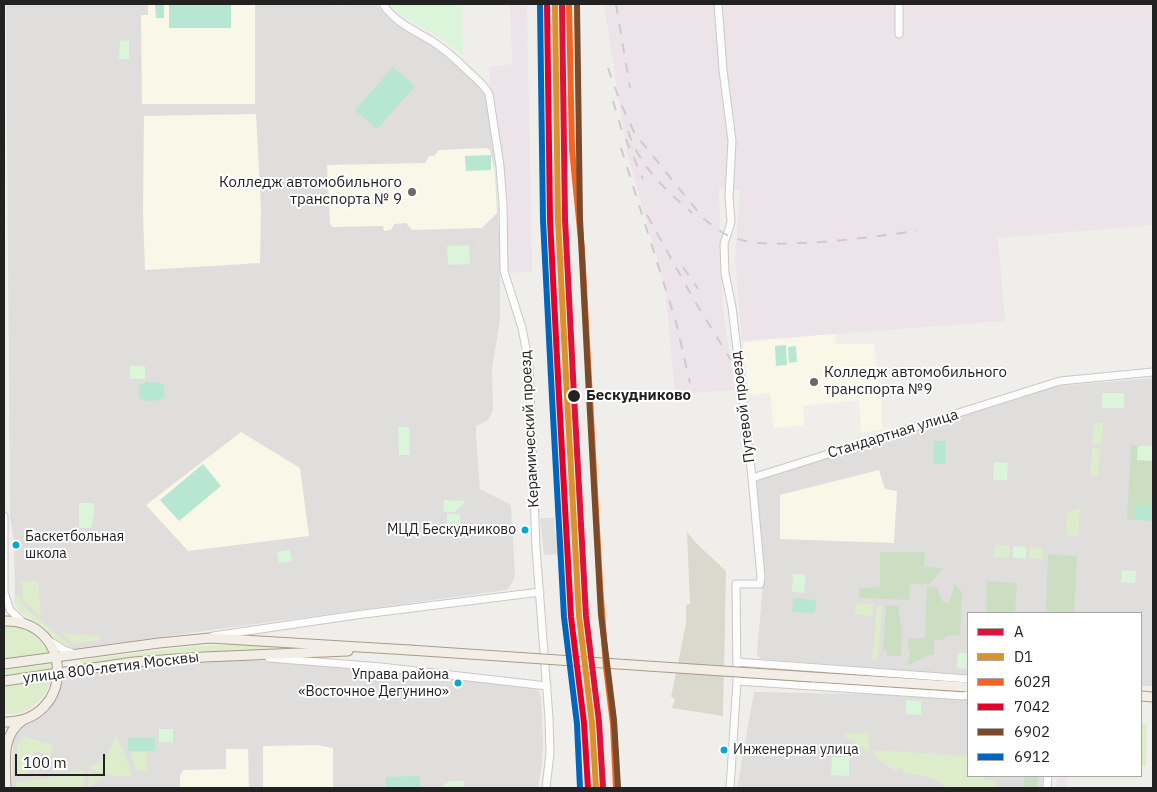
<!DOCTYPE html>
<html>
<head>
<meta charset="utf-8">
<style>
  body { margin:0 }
  #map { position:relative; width:1157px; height:792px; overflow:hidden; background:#f0eeeb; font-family:"IBM Plex Sans",sans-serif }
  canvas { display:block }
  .frame { position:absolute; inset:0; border:5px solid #222; pointer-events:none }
  .legend { position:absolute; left:967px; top:612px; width:175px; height:165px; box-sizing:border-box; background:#fff; border:1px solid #a7a7a7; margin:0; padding:6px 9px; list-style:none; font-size:15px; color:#222 }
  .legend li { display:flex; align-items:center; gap:10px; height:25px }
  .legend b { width:25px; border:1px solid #a7a7a7 }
  .scale { position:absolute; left:15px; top:754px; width:90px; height:22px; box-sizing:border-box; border:2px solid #222; border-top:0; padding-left:6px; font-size:15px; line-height:18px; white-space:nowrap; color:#222; -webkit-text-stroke:4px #fff; paint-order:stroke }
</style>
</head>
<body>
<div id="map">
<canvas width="1157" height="792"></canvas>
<div class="frame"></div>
<ul class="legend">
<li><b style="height:6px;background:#dc143c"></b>A</li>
<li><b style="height:6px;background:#d9922c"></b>D1</li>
<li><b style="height:6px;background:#f26522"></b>602Я</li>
<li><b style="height:6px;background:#e4002b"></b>7042</li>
<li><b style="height:6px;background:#7a4b2a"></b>6902</li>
<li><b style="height:6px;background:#0065bd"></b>6912</li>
</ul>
<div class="scale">100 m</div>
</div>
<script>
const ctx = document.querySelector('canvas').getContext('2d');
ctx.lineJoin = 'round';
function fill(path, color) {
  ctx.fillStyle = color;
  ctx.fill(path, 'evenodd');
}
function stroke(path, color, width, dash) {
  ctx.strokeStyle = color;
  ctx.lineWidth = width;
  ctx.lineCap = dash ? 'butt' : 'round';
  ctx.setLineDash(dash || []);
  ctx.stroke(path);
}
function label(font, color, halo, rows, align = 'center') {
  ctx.font = font + ' "IBM Plex Sans",sans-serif';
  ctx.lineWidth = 4;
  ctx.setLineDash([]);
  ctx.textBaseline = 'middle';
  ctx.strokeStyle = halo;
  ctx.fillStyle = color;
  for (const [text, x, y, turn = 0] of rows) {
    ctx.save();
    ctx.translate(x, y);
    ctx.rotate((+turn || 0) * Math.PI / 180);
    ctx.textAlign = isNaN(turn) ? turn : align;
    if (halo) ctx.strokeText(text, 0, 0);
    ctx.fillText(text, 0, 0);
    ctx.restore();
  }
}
const residential = new Path2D(`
  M6,4H377L387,17L447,55L480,86L486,94L487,101L496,175L500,252V320L492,369L493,410L488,420L476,426V435L480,489L511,505L515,577L509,588L506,590L72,649L58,643L46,628L19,610L15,603L14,540L10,517Z
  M1153,378V686H1141V613H968V675L760,659L757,653L764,571L755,485L758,480L1058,386Z
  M210,660H249L326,665L423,675L435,679L484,682L532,687L538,691L541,696L543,741L542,763L538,788H12L13,736L20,725L38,718L48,710L57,695L65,676L134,665Z
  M754,692L968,696V776H1043L1042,788H737Z`);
const industrial = new Path2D(`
  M510,4H527L532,272L508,273V203L490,82L489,67L512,64Z
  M604,4H1153V225L998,238L1005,321L742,341L735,258L740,190L719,189L723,308L735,390L675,394L665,287L627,153Z
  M1057,776H1067L1066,788H1056Z`);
const education = new Path2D(`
  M148,4H255V104H142L141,15H148Z
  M256,114L261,208L260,263L145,270L143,213L144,116Z
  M486,148L490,150L495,172L497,213L482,228L412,230L406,223L394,224L391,230L384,231L383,226L332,227L330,224L327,165L425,163L429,156H434L439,150Z
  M834,334L836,344H874L876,369L880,371L882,429L861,433L859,400L803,406L804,425L774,428L770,393L749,395L743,342Z
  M241,432L300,468L309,536L188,551L146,505Z
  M879,470L885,489L897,491L894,543L780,539V495Z
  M317,745L333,748V788H263V746Z
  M226,749H248L249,788H180V776L183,770L226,769Z`);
const construction = new Path2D(`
  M687,532L696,543L726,571L723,716L672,708L675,699L671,697L686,624V605L690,604Z`);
const grass = new Path2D(`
  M1094,423H1103L1101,445L1092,444Z
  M1092,448L1100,449L1098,477L1090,476Z
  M1080,508L1078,536L1066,535L1067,513Z
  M995,545L1010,546L1009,558L994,557Z
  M1030,547L1043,548L1042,559H1029Z
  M22,581H38L41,617L23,600Z
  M15,596H20L21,604L74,649L65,648L58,643L46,628L21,613L16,606Z
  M856,603L873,604L872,616L855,615Z
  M877,606H882L878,660H872Z
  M4,624C27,627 38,632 50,653L4,659Z
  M62,633L99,636L100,640L72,644Z
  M258,644L311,648L160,656L81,665L80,660L195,646Z
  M52,662L53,669L4,676V669Z
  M53,676C45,699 30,717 4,714V684Z
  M1142,722L1147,726L1146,766H1141Z
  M844,733H869V753L844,736Z
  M23,736L53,745L50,756L34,751L26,776L17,775V747Z
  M115,736L122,747L132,776H112L87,768L99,762L101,759H106Z
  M874,750L968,756V776H984V780L995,781V788H949L940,782L926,776L906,774L901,768L897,767L896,772L874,756Z
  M130,752H147V771H136Z
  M82,770L84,772L85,788H16V782L50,778Z
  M88,772L103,776V779H99L89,788Z`);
const forest = new Path2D(`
  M1131,445L1138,446L1137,460L1153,461V506L1137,505L1136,520H1127Z
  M880,552H925L924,567L943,568L930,584H910L909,600L859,598V588L880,587Z
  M1048,554L1077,556L1074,613H1046Z
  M987,581L1017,583L1015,613H986Z
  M955,584L962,592L960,635L946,636L944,640H934V655H929L907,666C913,653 907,650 908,639L925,638L927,586L937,588L943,602L949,603Z
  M886,605L898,606L902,630L901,656H887V650H883Z
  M1024,776H1038L1037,788H1024Z`);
const park = new Path2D(`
  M390,4H462L463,55L442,39L397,12Z
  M120,40L129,41V59H119Z
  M469,245L470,264L448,265L447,246Z
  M130,366H145V379H130Z
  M1102,393H1124V408H1102Z
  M398,427H409L410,455H399Z
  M1138,446H1153V461L1137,460Z
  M994,462L1008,463L1007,480H993Z
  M444,500L466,501L455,512H443Z
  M79,503H94V514L91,528H79Z
  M447,514H460V533H447Z
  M1013,546L1026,547V559L1013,558Z
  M290,550L292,561L279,563L277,552Z
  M1122,570L1136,571L1135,583L1121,582Z
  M793,574L806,575L804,593L792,592Z
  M958,653H968V669L957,668Z
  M906,700L921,701V715L906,714Z
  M159,729H173V742H159Z
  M832,757H849V776L831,775Z
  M450,781H464V788H439Z`);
const pitch = new Path2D(`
  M155,4H164V18H156Z
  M169,4H231V28H169Z
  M393,67L415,86L377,129L355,110Z
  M491,155V170L466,171L465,156Z
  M786,345L787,365L776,366L775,346Z
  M796,346L797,362L789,363L788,347Z
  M147,382H157L164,385L165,397C158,402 146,402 139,398V385Z
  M934,441H946L945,464H933Z
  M203,464L221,486L179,521L160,500Z
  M1136,505L1153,506V521L1136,520Z
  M793,598L816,600L815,613L792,612Z
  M128,738H155V751H128Z
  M420,776V788H386V777Z`);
const parking = new Path2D(`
  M333,4H347V17H333Z
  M493,228H499V266H479L477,238L493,237Z
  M908,490H936L953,515L948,517L933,495L908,496Z
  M540,518H554L555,534L564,533L565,554L544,555Z
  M410,693L476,694L475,702L410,701Z`);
const minor = new Path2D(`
  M383,4C394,22 414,30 432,41C446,50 459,62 471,74C478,80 485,86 489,94L500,166L503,205L504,271L522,328L529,364L536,548L549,718L550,753L546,788
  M718,4L723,70L732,141L729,197L731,222L724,244L725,273L732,307L752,478L761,577L760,584H736L737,681L730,788
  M899,4V34
  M752,478L1060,381L1153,372
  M4,516V599
  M5,595L10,610L25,624
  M213,636L356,615L540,592
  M48,640L64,650L76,654
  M269,658L381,667L547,686
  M737,662L968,679
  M737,681L963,696L968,695
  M1047,788L1048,776`);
const major = new Path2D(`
  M4,621C75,619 76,723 4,722
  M4,664L159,643L210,638L409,650
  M812,677L968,687
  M4,681L134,662L204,657L348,651
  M1141,696L1153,697
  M6,788C6,763 0,736 23,720`);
const rail = new Path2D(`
  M547,4L552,31
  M616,4L630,88
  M608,68L621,104L635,134L704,219C712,225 720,232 729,236C752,245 774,244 798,243C838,242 877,236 917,231
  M613,101L621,128L643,179
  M628,131C639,166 665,189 692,213
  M621,148L676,322L690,383
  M647,215L694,300L731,360
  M683,267L698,289`);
const majorBridge = new Path2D(`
  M409,650L812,677`);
const rail1 = new Path2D(`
  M562,4L565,219L574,396L586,616L599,722L603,788`);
const rail2 = new Path2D(`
  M555,4L558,219L567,396L579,616L592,723L596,788`);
const rail3 = new Path2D(`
  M569,4L572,149L582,250L600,585L606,667L613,724L616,788`);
const rail4 = new Path2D(`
  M547,4L550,220L559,397L571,617L584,723L588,788`);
const rail5 = new Path2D(`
  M577,4L580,219L589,395L601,615L614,720L618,787`);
const rail6 = new Path2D(`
  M540,5L543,220L552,397L564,617L577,724L580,788`);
const markers = [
  [412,192,5,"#6a6968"],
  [814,382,5,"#6a6968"],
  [574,396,7,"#222"],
  [525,530,4.5,"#00a9ce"],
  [16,545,4.5,"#00a9ce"],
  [458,683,4.5,"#00a9ce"],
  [724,750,4.5,"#00a9ce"]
];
const busNames = [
  ["МЦД Бескудниково",516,530],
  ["Баскетбольная",25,537,"left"],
  ["школа",25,554,"left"],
  ["Управа района",449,675],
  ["«Восточное Дегунино»",449,692],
  ["Инженерная улица",733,750,"left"]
];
const poiNames = [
  ["Колледж автомобильного",402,183],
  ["транспорта № 9",402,200],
  ["Колледж автомобильного",824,373,"left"],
  ["транспорта №9",824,390,"left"]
];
const stopNames = [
  ["Бескудниково",586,396]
];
const streetNames = [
  ["Путевой проезд",743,407,-97],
  ["Керамический проезд",530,429,-93],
  ["Стандартная улица",893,434,-17],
  ["улица 800-летия Москвы",111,668,-7]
];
fill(residential, '#dfdedc');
fill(industrial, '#ede4e9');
fill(education, '#f8f7e8');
fill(construction, '#d9d9cd');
fill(grass, '#ddeccb');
fill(forest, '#cbdec1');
fill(park, '#daf5da');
fill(pitch, '#b7e6d2');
fill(parking, '#e0dfde');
stroke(minor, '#c9c8c7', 9);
stroke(major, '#a79c86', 11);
stroke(minor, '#fdfcfc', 7);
stroke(major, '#f3ede7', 9);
stroke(rail, '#ccc', 2, [10, 10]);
stroke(majorBridge, '#a79c86', 11, []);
stroke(majorBridge, '#f3ede7', 9);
stroke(rail1, '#dc143c', 6);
stroke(rail2, '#d9922c', 6);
stroke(rail3, '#f26522', 6);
stroke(rail4, '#e4002b', 6);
stroke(rail5, '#7a4b2a', 6);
stroke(rail6, '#0065bd', 6);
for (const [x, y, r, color] of markers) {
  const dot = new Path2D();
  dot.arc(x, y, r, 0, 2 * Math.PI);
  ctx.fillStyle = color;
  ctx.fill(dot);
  stroke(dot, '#fff', 2);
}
label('14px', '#222', '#fff', busNames, 'right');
label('15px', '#222', '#fff', poiNames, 'right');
label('bold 15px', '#222', '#fff', stopNames, 'left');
label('15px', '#222', '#fff', streetNames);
</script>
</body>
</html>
